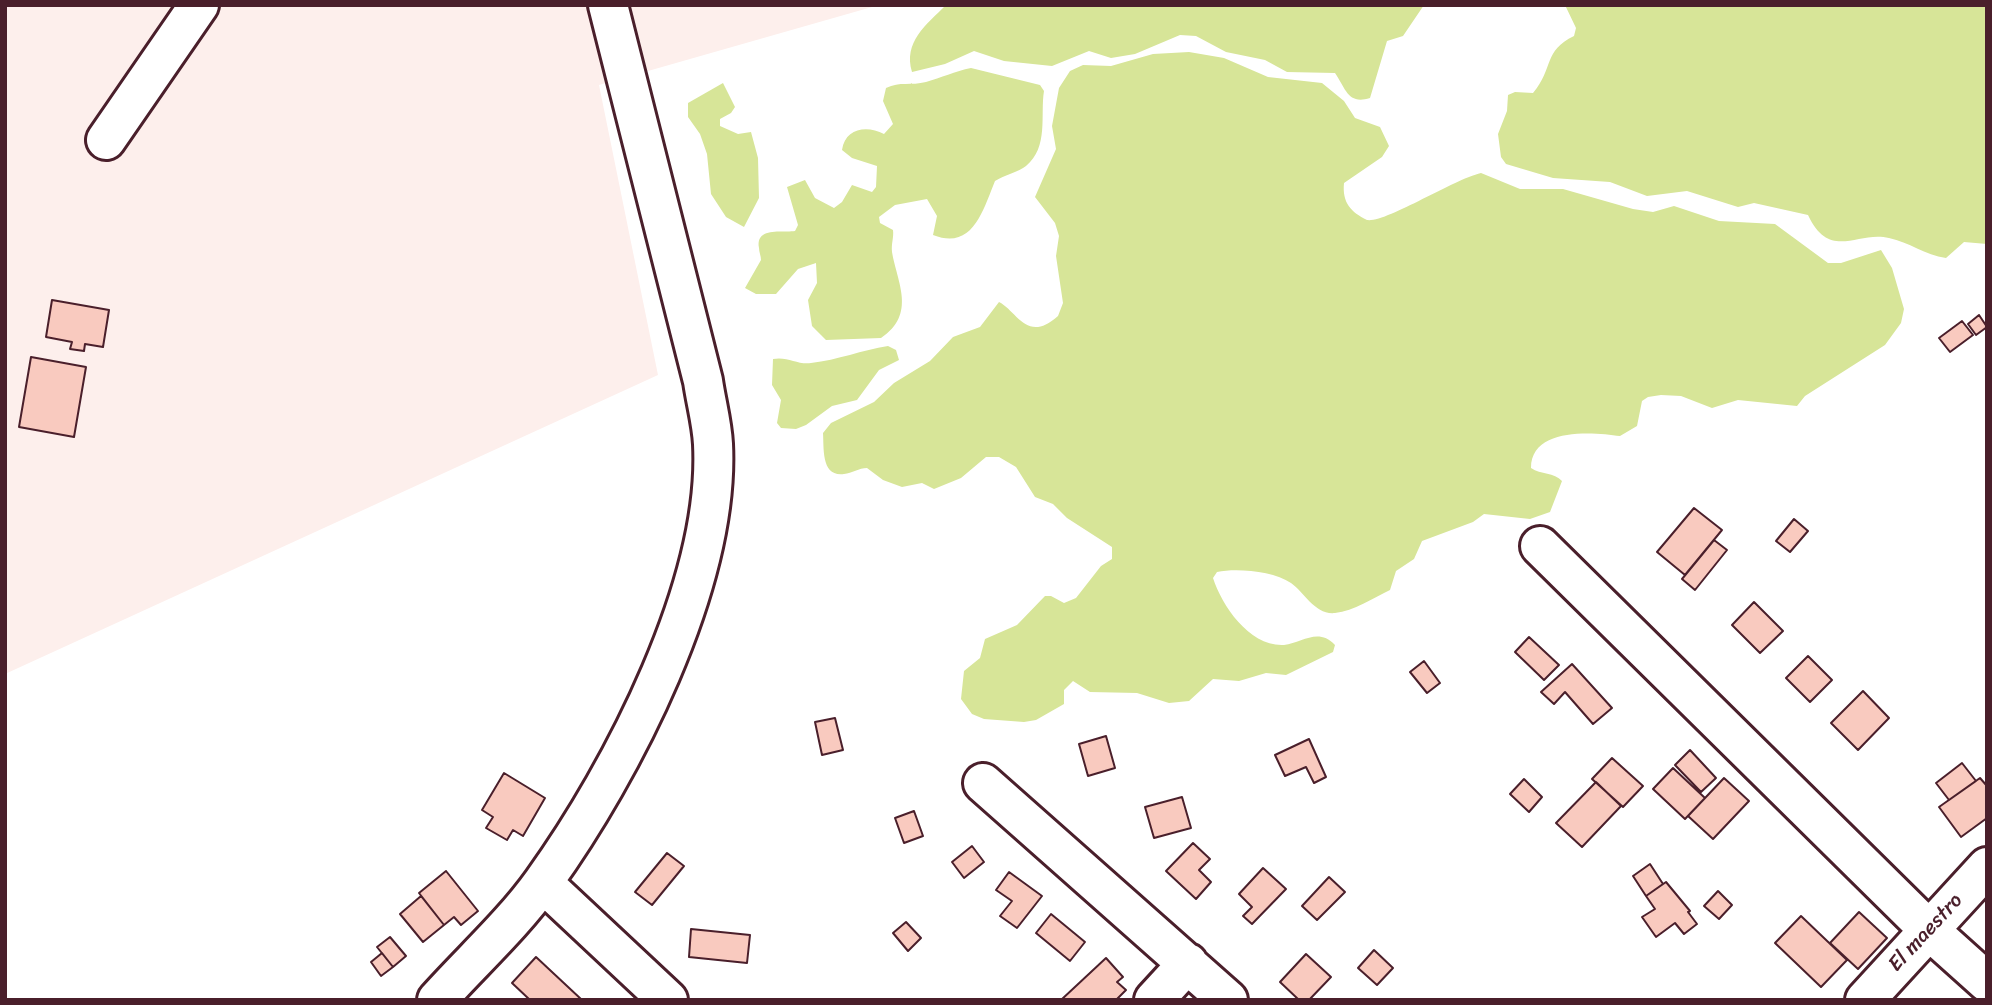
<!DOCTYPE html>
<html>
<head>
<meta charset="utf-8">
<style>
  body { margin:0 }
  #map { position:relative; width:1992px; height:1005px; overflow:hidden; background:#fff; font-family:Sriracha,sans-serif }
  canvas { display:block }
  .frame { position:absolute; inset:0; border:7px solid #4a1f2b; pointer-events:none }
</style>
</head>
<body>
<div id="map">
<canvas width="1992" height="1005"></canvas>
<div class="frame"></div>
</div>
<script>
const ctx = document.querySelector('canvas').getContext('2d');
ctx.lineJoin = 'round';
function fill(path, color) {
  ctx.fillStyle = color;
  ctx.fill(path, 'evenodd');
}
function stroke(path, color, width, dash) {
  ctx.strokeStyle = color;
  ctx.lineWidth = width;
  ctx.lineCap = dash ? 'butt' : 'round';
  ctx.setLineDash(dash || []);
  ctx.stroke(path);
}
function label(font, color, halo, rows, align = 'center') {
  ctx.font = font + ' Sriracha,sans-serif';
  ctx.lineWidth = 5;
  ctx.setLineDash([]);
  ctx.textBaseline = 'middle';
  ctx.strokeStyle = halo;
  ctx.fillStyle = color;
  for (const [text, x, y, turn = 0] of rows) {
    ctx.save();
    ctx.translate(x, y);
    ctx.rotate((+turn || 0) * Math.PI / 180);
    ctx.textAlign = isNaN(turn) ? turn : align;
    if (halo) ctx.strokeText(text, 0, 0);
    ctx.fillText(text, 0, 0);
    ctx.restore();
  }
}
const built = new Path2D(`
  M5,5H879L599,85L658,375L5,674Z`);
const green = new Path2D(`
  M946,5H1424L1403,36L1387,41L1370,98C1348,105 1346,89 1335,73L1287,72L1265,60L1226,52L1196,36L1180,35L1135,54L1111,58L1089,51L1052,66L1004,61L974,51L945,64L912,72C903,42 926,25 946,5Z
  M1565,5H1987V244L1964,242L1946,258C1925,255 1909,242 1889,238C1858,230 1830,262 1808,215L1754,203L1738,207L1687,191L1647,196L1610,182L1553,178L1506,164L1501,157L1498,134L1507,111L1508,95L1515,92L1533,93C1554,68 1543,51 1574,36L1576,28Z
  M1189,52L1224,58L1268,77L1322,83L1344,101L1355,118L1380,127L1389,146L1382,157L1344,183C1342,203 1351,212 1367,220C1386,223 1452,180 1481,173L1520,189H1563L1633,209L1653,212L1674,206L1719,221L1775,224L1828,263H1841L1881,250L1892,268L1904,309L1901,323L1885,345L1805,396L1797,406L1738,400L1712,408L1681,396L1661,395L1648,397L1642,401L1637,426L1620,436C1593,432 1531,427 1531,468C1541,475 1554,472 1562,481L1550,512L1530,519L1484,514L1473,522L1422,541L1414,559L1396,571L1390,590C1373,598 1354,611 1335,613C1315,615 1305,593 1291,583C1273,571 1237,568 1217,572L1213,578C1222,606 1250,647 1284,645C1302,643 1318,627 1335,645L1333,652L1286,675L1266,673L1239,681L1213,679L1189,701L1169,703L1137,693L1090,692L1073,681L1064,690V704L1036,720L1024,722L984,719L972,714L961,699L964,671L980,658L985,639L1017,625L1045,596H1051L1064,603L1076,598L1101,566L1112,559V547L1067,518L1053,504L1035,497L1016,467L999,457H986L961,478L934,489L922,483L902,487L883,480L867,468C859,468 852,473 844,474C821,477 824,449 823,433L831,423L874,402L894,383L930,361L953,337L980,327L999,302C1017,311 1027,344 1058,316L1063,303L1056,256L1059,236L1055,223L1035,197L1056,149L1052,126L1059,88L1070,71L1083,65L1111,66L1153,54Z
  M971,68L1040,85L1044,91C1040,115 1049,147 1026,166C1019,172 1004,175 995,181C983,210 973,251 933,235L937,216L927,199L895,205L879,217L880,223L893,230C894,237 891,244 892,252C897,282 917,314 881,338L826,340L812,326L808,300L817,283L816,263L798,269L776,294H756L745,288L761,260C761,256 759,252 759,248C755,226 783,233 795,231L798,225L787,187L805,180L815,198L834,208L842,202L852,185L872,192L876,187L877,166L852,158L842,150C845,128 867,125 884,134L893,124L883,101L886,88C900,81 911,86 926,82C941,78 955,71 971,68Z
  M723,83L735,107L731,113L720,119V126L738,134L751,132L758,158L759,198L744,227L726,217L711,194L707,154L700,134L688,117V103Z
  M888,346L896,350L899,360L879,370L857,400L832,406L806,425L796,429L781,428L777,423L781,400L772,385L773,359C787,356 798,365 811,363C838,360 862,350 888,346Z`);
const building = new Path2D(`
  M52,300L109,310L103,347L85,344L84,351L70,349L72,342L46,337Z
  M1979,315L1987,327L1976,335L1968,324Z
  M1962,321L1973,335L1950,352L1939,338Z
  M31,357L86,367L74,437L19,427Z
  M1694,508L1722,530L1685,575L1657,552Z
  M1794,519L1808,531L1790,552L1776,541Z
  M1714,540L1727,550L1695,590L1682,579Z
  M1754,602L1783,631L1760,653L1732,625Z
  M1529,637L1559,665L1544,680L1515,652Z
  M1808,656L1832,680L1810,702L1786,678Z
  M1424,661L1440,683L1427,693L1410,672Z
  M1572,664L1612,708L1593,724L1565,692L1554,704L1541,692Z
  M1863,691L1889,718L1858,750L1831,723Z
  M835,718L843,750L822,755L815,722Z
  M1106,736L1115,768L1088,776L1079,744Z
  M1309,739L1326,777L1314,783L1306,767L1285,776L1275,755Z
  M1690,750L1716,778L1701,792L1675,765Z
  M1612,758L1643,786L1623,807L1592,779Z
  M1962,763L1976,781L1949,800L1936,783Z
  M1673,768L1705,798L1685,819L1653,789Z
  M504,773L545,798L523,836L513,830L507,840L486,828L493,817L482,810Z
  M1724,778L1749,801L1713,839L1688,816Z
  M1980,778L1987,786V818L1961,837L1939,807Z
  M1524,779L1542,797L1529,812L1510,794Z
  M1596,782L1621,806L1582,847L1556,823Z
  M1182,797L1191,828L1154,838L1145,807Z
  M914,811L923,836L904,843L895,818Z
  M1193,843L1210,859L1199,870L1211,882L1196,899L1166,871Z
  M972,846L984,862L964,878L952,862Z
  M667,853L684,866L652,905L635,892Z
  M1650,864L1663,884L1646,896L1633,876Z
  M1263,868L1286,889L1252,924L1243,916L1252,907L1239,894Z
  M446,871L478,911L461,925L454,917L444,925L419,893Z
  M1009,872L1042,896L1017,928L1000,916L1012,901L996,890Z
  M1329,877L1345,892L1317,920L1302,906Z
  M1666,882L1690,911L1688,912L1697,924L1684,934L1675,923L1656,937L1642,917L1655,909L1646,896Z
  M1718,891L1732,905L1719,919L1704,906Z
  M421,896L444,925L423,942L400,914Z
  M1859,912L1887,938L1858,969L1830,943Z
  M1051,914L1085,942L1070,961L1036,933Z
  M1801,916L1847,960L1821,987L1775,943Z
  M906,922L921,938L908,951L893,933Z
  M691,929L750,935L747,963L689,957Z
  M390,937L406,956L393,967L377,947Z
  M1374,950L1393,968L1377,985L1358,968Z
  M382,953L393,967L381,976L371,962Z
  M1306,954L1331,977L1309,1000H1299L1280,982Z
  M536,957L582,1000H530L512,983Z
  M1106,958L1123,977L1117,982L1126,990L1116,1000H1061Z`);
const minor = new Path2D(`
  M106,140L199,5
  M1540,546L1929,930L1987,982
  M983,783L1228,1000
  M543,883L668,1000
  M437,1000C472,961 513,924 543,882C623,771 720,583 713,444C712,423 706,402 703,381L608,5
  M1154,1000L1188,963
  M1865,1000L1987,867`);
const streetNames = [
  ["El maestro",1926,933,-47]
];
fill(built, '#fdefec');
fill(green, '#d7e598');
fill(building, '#f9cabf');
stroke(building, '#4a1f2b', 2);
stroke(minor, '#4a1f2b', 44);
stroke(minor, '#fff', 38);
label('21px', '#4a1f2b', '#fff', streetNames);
</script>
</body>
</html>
